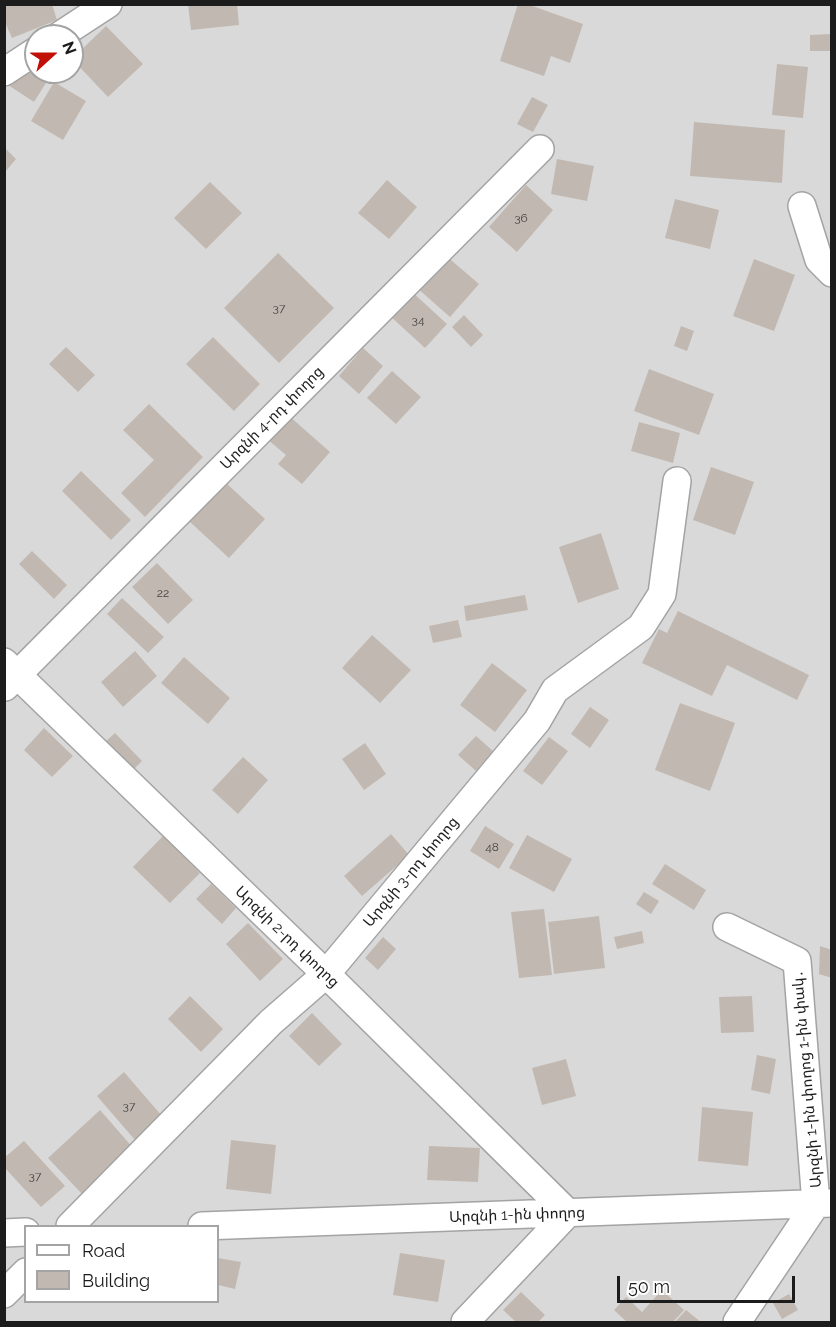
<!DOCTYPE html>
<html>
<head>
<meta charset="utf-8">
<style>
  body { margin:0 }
  #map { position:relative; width:836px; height:1327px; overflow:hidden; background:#edeae1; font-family:Raleway,sans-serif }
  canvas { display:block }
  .frame { position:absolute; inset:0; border:6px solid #1c1c1c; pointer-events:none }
  .legend { position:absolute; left:24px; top:1225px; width:195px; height:78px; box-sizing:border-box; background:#fff; border:2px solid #a4a4a4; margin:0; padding:8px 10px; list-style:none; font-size:18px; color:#1c1c1c }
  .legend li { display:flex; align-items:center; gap:12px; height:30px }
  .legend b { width:30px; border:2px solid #a4a4a4 }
  .north { position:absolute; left:24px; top:24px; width:60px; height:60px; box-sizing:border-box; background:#fff; border:2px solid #a4a4a4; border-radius:50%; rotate:69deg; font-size:16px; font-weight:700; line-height:24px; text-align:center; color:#1c1c1c }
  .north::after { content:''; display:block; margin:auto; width:21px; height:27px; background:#c01007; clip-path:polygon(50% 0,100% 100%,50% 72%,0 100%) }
  .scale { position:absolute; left:617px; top:1276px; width:178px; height:27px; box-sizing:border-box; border:3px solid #1c1c1c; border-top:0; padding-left:8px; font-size:18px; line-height:21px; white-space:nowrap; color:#1c1c1c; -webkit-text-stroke:4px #fff; paint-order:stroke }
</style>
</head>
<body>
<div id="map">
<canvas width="836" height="1327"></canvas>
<div class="frame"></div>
<ul class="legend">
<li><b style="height:8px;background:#fff"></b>Road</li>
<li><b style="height:16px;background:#c1b9b1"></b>Building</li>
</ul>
<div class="north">N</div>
<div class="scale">50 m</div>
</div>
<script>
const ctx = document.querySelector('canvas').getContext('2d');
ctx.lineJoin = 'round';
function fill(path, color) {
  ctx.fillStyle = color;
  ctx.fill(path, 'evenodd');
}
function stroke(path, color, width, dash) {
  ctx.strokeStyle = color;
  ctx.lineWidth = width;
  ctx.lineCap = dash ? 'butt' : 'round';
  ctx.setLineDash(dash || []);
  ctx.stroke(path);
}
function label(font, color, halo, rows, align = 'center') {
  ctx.font = font + ' Raleway,"Noto Sans Armenian",sans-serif';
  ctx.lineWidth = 5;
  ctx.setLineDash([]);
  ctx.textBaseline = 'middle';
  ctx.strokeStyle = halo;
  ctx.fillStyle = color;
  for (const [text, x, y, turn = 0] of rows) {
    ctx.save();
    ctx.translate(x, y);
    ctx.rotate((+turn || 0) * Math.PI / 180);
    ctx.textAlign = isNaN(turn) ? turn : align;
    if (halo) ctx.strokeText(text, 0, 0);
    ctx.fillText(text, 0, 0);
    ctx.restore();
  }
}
const residential = new Path2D(`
  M5,5H831V1322H5ZM36,36H72V72H36ZM26,1226H218V1302H26Z`);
const building = new Path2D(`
  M5,4H52L57,20L12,38L4,20Z
  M188,4H237L239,25L191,30Z
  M518,4H527L583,24L570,63L551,56L544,76L500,61Z
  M106,26L143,64L108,97L72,59Z
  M832,34V51H810V35Z
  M23,61L36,69V72H41L49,78L34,102L8,85Z
  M777,64L808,67L803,118L772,115Z
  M54,82L86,101L63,140L31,121Z
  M532,97L548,105L533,132L517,124Z
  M694,122L785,130L782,183L690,176Z
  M5,148L16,159L5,172Z
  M557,159L594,166L587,201L551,194Z
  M387,180L417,207L389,239L358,213Z
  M210,182L242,213L206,249L174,218Z
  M526,185L553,210L517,252L489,227Z
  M675,199L719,210L710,249L665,238Z
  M278,253L334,308L279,363L224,308Z
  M444,254L479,284L450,317L416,287Z
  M754,259L795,275L774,331L733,316Z
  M411,291L447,324L425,348L389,315Z
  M464,315L483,335L471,347L452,327Z
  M681,326L694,331L687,351L674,346Z
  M213,337L260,384L234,411L186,364Z
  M66,347L95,375L78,392L49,364Z
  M363,348L383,366L359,394L339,376Z
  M649,369L714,394L699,435L634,411Z
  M392,371L421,397L396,424L367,398Z
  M149,404L203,457L145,517L121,493L154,460L123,430Z
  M288,415L330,452L302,484L278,464L286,455L267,439Z
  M639,422L680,433L673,463L631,451Z
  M711,467L754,482L735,535L693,520Z
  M81,471L131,520L111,540L62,491Z
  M225,482L265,519L229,558L189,521Z
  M601,533L619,589L578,603L559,547Z
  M32,551L67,585L54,599L19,564Z
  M157,563L193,600L168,624L132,587Z
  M525,595L528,610L466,621L464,606Z
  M122,598L164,637L148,653L107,614Z
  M678,611L809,675L797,700L727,665L712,696L642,663L659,629L667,633Z
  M458,620L462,637L433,643L429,626Z
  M372,635L411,670L380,703L342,668Z
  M135,651L157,676L123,707L101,682Z
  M184,657L230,698L208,724L161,683Z
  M492,663L527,690L495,732L460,705Z
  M680,703L735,723L710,791L655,770Z
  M590,707L609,720L590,748L571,734Z
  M44,728L73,756L52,777L24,750Z
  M115,733L142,761L131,772L104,743Z
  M476,736L493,751L476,771L458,755Z
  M549,737L568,751L542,785L523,771Z
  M365,743L386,774L364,790L342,759Z
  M243,757L268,780L238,814L212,790Z
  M485,826L514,844L499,869L470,851Z
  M391,834L409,855L362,896L344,876Z
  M527,835L572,859L554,892L509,868Z
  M163,836L200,873L170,903L133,867Z
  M665,864L706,890L694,910L652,884Z
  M211,884L236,908L222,924L196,899Z
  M644,892L659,901L651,914L636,904Z
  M544,909L552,975L519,978L511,912Z
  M599,916L605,968L554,974L548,922Z
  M248,923L283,959L260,981L226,944Z
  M642,931L644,943L617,949L614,937Z
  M383,937L396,949L378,970L365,958Z
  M820,946L832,950V978L819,974Z
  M190,996L223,1029L201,1052L168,1019Z
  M752,996L754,1032L721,1033L719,997Z
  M312,1013L342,1044L319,1066L289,1036Z
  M757,1055L776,1059L770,1094L751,1090Z
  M566,1059L576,1096L542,1105L532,1068Z
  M124,1072L162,1116L135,1140L97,1096Z
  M702,1107L753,1112L748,1166L698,1161Z
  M100,1110L134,1149L83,1195L48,1158Z
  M231,1140L276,1145L271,1194L226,1189Z
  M24,1141L65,1186L41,1207L4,1167V1158Z
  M429,1146L480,1148L478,1182L427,1180Z
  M400,1253L445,1260L438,1302L393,1295Z
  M218,1258L241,1262L235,1289L218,1285Z
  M662,1290L684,1310L673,1322H627L614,1310L626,1297L642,1312Z
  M521,1292L545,1315L538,1322H516L503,1310Z
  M789,1294L798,1310L782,1319L773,1303Z
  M686,1310L701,1322H675Z`);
const minor = new Path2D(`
  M59,36L108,4
  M4,72L36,51
  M802,206L819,260L832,273
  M4,662L326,974L568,1213L465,1322
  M5,687L540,149
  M727,927L797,961L816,1204L737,1322
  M70,1226L271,1022L326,974L537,721L555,690L641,627L662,594L677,481
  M202,1226L832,1203
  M4,1233L26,1232
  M4,1294L26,1272`);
const numberNames = [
  ["36",521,218],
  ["37",279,308],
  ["34",418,320],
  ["22",163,593],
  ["48",492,847],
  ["37",129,1106],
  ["37",35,1176]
];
const streetNames = [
  ["Արզնի 4-րդ փողոց",272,418,-45],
  ["Արզնի 3-րդ փողոց",411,872,-50],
  ["Արզնի 2-րդ փողոց",287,937,44],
  ["Արզնի 1-ին փողոց 1-ին փակ․",807,1079,-95],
  ["Արզնի 1-ին փողոց",517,1215,-2]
];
fill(residential, '#dad9d9');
fill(building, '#c1b9b1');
stroke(minor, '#a3a3a3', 30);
stroke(minor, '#fff', 27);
label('12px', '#454341', null, numberNames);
label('15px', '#1c1c1c', '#fff', streetNames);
</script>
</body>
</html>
